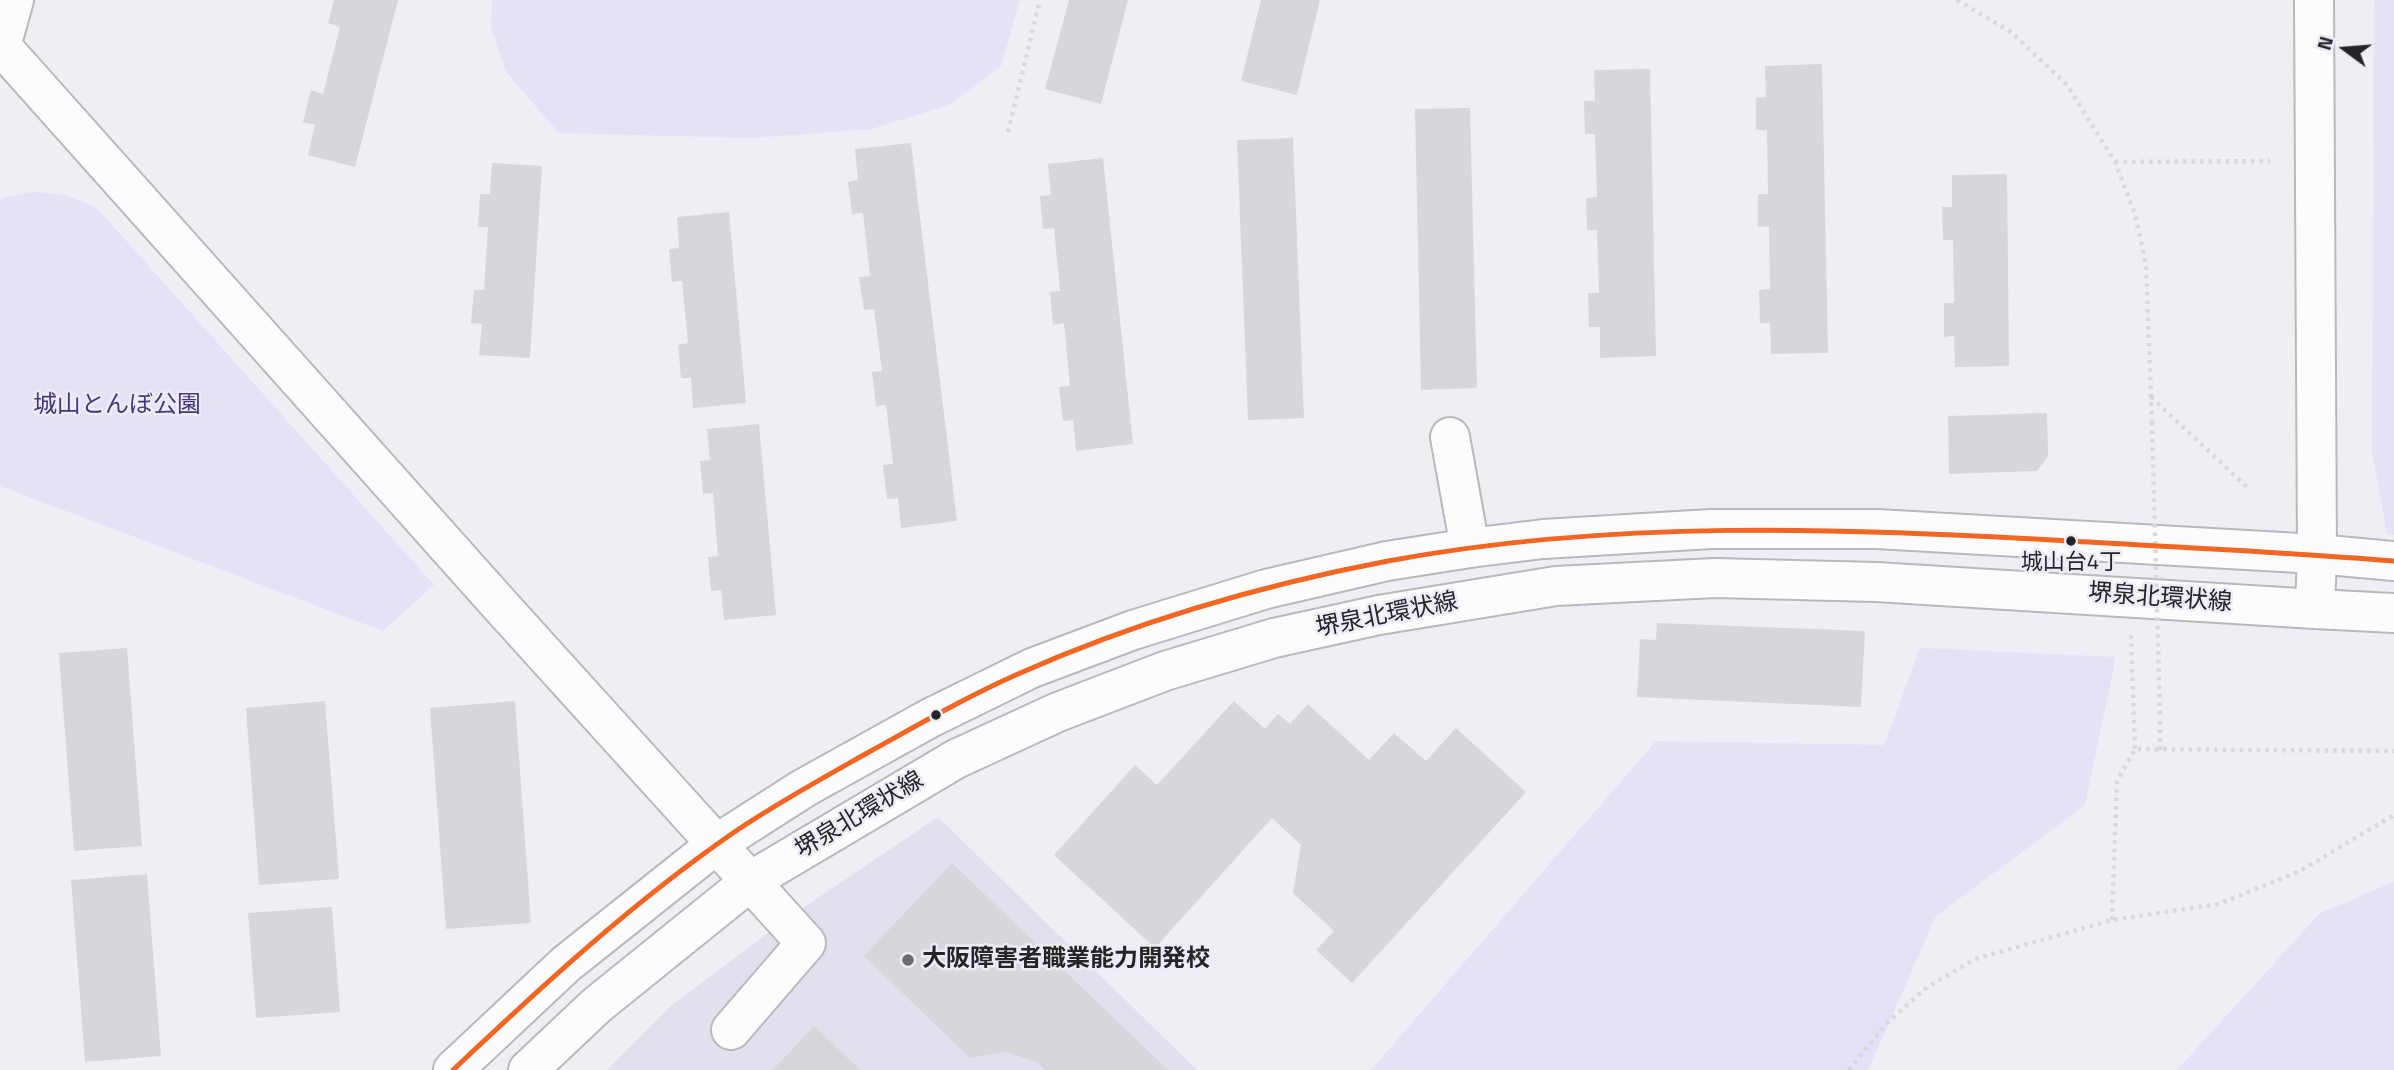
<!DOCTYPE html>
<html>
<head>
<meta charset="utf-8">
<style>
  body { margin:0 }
  #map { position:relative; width:2394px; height:1070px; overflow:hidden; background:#efeef4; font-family:"Titillium Web",sans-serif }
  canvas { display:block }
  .north { position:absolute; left:2310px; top:14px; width:70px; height:70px; -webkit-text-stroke:5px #edecf6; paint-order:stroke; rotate:286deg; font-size:19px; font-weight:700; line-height:28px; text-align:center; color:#252428 }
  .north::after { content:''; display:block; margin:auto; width:24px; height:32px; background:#252428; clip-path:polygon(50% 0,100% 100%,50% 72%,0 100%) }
</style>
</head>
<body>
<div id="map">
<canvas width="2394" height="1070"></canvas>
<div class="north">N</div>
</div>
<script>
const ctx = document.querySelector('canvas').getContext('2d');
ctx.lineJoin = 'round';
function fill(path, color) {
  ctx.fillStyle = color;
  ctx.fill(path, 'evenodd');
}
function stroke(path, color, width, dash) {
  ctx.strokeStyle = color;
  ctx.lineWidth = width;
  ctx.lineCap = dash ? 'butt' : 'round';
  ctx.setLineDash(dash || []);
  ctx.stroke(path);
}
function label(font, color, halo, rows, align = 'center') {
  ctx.font = font + ' "Titillium Web","Noto Sans JP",sans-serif';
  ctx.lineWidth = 5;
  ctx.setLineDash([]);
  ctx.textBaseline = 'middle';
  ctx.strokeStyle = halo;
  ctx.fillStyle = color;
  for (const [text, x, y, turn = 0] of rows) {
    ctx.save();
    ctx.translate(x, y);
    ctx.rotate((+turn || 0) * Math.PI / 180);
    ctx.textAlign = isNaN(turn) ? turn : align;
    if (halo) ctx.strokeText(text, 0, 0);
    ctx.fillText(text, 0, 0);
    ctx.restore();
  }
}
const built = new Path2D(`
  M938,817L1197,1070H607L672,1005L791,916Z`);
const green = new Path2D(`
  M492,0H1020L1001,66L951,104L872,129L751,138L559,133L506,72L491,28Z
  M2374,0H2394V535L2387,534L2372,452Z
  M33,192L65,195L96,207L434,585L383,631L0,486V200L9,196Z
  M1920,648L2116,657L2085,805L1936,916L1868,1070H1371L1656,741L1884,745Z
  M2394,882V1070H2177L2320,913Z`);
const building = new Path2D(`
  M334,0H398L355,167L308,155L315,125L303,122L311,90L323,94L340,27L328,23Z
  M1069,0H1128L1101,104L1045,89Z
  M1261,0H1320L1297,95L1241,81Z
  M1822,64L1828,353L1771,354L1770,323H1760L1759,290L1770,289L1769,226L1758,227V194H1768L1767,130H1756V98L1766,97L1765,66Z
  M1650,69L1656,356L1600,358V327H1589L1588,293H1599L1597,230H1587L1586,198L1597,197L1595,134H1585L1584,101H1595L1594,70Z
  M1470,108L1477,388L1421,390L1415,109Z
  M1293,138L1304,418L1248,420L1237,140Z
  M911,143L957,521L901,528L898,498L887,499L883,465L893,464L886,405L876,406L872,372L882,371L874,309L864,310L859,277L870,276L863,213L852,214L848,182L858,180L855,149Z
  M1103,158L1133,444L1076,451L1073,420L1063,421L1059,387L1070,386L1064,323L1053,325L1050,292L1060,291L1054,228L1043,229L1040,196L1051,195L1048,164Z
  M492,163L542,166L530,358L479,355L482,324L471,323L474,290H484L488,227H478L480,194H490Z
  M2007,174L2009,366L1955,367L1954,336L1944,337V303H1954L1953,240H1943L1942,207H1952V175Z
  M729,212L746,403L693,408L691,378H681L678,345L688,343L682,281L672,282L669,249L679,248L677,217Z
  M2047,413L2048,456L2037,471L1949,474L1948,416Z
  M759,424L776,615L724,620L721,590L711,591L708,557L718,556L713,493L703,494L700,461L710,460L707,429Z
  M1657,623L1865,631L1861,707L1637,697L1640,639L1656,640Z
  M127,648L142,846L74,851L59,653Z
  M325,701L339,879L259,885L246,708Z
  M515,701L531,923L446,929L430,708Z
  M1234,701L1265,729L1278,714L1290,724L1308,704L1369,760L1394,733L1426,761L1456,728L1526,792L1352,983L1316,950L1334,931L1293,893L1301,845L1272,818L1155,948L1054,855L1135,765L1157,785Z
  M952,863L1168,1070H1047L1036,1062L1006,1052L970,1058L864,956Z
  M147,874L161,1056L85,1062L71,880Z
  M332,907L340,1012L256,1018L248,913Z
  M814,1026L860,1070H773Z`);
const path = new Path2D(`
  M1957,0L2011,32L2067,85L2115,162L2135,214L2146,265L2152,422
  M1008,132L1040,0
  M2115,162L2270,161
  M2151,397L2247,487
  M2131,635L2135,749
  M2160,750V718
  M2112,920L2117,781L2135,749L2394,751
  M1849,1070L1887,1023L1926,988L1975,959L2112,920L2219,904L2300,871L2394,815`);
const minor = new Path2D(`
  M2,47L499,604L806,943L731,1030
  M0,50L14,0
  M1450,437L1470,548
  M2317,554L2394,561
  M2315,609L2394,613`);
const major = new Path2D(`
  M453,1070L566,964L718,843L804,788L930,718L1032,668L1133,630L1266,589L1387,561L1470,548L1543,539L1711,529H1877L2317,554
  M528,1070L597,1005L752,880L956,759L1058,712L1165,671L1274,638L1379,615L1556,586L1715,578L1876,582L2315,609L2317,554L2314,0`);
const pathBridge = new Path2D(`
  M2152,422L2160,718`);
const bus1 = new Path2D(`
  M453,1070C542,986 633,902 733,833C777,803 823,778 869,752C918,725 966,697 1018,674C1135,622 1262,585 1388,561C1614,519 1841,528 2069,541C2177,547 2286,552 2394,561`);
const markers = [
  [2071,541,6,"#252428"],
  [936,715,6,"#252428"],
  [908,960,7,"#6c6b6f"]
];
const busNames = [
  ["城山台4丁",2071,564]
];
const parkNames = [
  ["城山とんぼ公園",117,406]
];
const streetNames = [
  ["堺泉北環状線",2160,599,4],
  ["堺泉北環状線",1387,616,-11],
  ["堺泉北環状線",860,816,-31]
];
const poiNames = [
  ["大阪障害者職業能力開発校",922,960]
];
fill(built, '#e2e0ed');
fill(green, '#e5e1f7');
fill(building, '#d7d6db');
stroke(minor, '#b9b8bc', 42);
stroke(major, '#b9b8bc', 42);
stroke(path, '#d8d8da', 4.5, [3.5, 5]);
stroke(minor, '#fdfcfd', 38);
stroke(major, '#fdfcfd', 38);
stroke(pathBridge, '#d8d8da', 4.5, [3.5, 5]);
stroke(bus1, '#f26522', 5);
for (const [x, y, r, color] of markers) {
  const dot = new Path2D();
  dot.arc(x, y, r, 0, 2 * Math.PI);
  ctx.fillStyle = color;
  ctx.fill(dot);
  stroke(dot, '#edecf6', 2.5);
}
label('22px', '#252428', '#edecf6', busNames);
label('24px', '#473778', '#edecf6', parkNames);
label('24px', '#252428', '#edecf6', streetNames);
label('bold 24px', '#252428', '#edecf6', poiNames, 'left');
</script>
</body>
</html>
